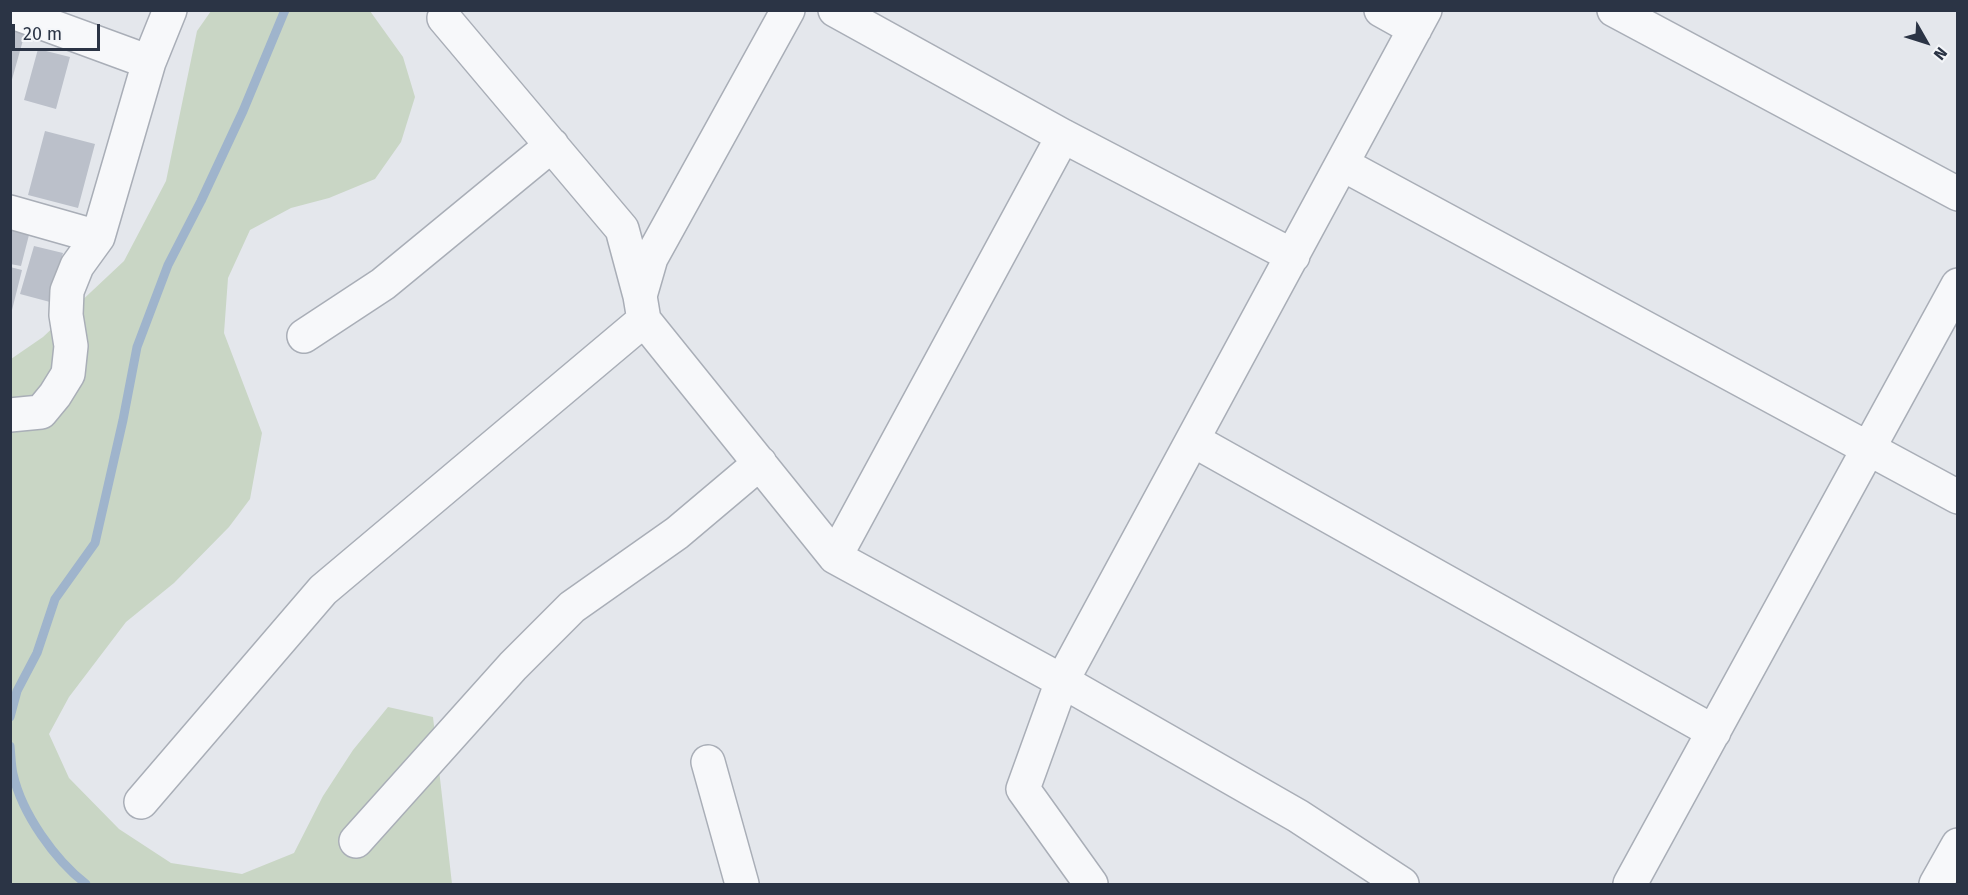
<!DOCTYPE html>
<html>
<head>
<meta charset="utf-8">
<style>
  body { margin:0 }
  #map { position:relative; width:1968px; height:895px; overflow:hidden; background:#e4e7ec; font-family:"Fira Sans",sans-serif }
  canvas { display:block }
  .frame { position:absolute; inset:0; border:12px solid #2b3445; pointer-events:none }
  .north { position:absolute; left:1896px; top:12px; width:60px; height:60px; -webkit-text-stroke:4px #f4f6f9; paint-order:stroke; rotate:129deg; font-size:16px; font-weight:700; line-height:24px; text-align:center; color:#2b3445 }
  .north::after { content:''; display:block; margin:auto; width:21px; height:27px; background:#2b3445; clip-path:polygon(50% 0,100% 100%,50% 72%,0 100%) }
  .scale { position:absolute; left:12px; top:24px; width:88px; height:27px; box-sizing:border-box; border:3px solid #2b3445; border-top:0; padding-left:8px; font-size:18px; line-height:21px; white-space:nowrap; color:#2b3445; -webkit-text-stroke:4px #f4f6f9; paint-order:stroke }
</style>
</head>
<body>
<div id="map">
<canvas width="1968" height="895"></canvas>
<div class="frame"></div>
<div class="north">N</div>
<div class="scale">20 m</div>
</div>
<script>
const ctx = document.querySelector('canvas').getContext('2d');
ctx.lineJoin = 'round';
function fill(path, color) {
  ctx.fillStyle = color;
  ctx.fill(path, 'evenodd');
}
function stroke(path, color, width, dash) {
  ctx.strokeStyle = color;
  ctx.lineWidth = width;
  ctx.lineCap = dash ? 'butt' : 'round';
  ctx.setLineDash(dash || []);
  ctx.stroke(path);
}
const green = new Path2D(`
  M211,11H370L403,57L415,97L401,142L375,179L329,198L291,208L250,230L228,278L224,333L262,433L250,499L229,527L174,583L126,622L69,697L49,734L69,778L119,829L171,863L242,874L294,853L323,796L353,750L388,707L433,717L452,884H11V359L43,337L124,261L166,181L197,31Z`);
const stream = new Path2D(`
  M10,717L17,691L37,653L55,599L95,543L123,420L137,347L168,265L201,201L243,111L285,10
  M10,746C11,755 11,765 13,774C22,814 55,860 86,884`);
const building = new Path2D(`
  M10,29L25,33L11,83H10Z
  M38,49L70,57L56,109L24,100Z
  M45,131L95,144L78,208L28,195Z
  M10,230L29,235L21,266L10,264Z
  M34,246L63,253L50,302L20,294Z
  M10,267L22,270L11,314H10Z`);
const street = new Path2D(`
  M835,10L1063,136L1293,256
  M1381,10L1415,29
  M1614,10L1958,194
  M10,11L149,62
  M444,18L622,229L640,296L644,320L835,557L1062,681L1298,816L1402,884
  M1342,164L1958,497
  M10,212L98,237
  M640,296L651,258L788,10
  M304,336L383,284L552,145
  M10,415L41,412L55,395L68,374L71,346L66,315L67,291L77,266L98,237L149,62L170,10
  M1193,440L1714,732
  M835,557L1063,136
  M708,762L742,884
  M141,802L323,590L644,320
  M356,841L513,666L572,607L677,533L760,463
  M1091,884L1023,789L1062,681L1425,10
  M1630,884L1958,285
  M1936,884L1958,845`);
fill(green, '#c9d6c5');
stroke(stream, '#9fb4cc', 9);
fill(building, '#bbc0ca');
stroke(street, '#a9aeb7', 36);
stroke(street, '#f7f8fa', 33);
</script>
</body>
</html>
